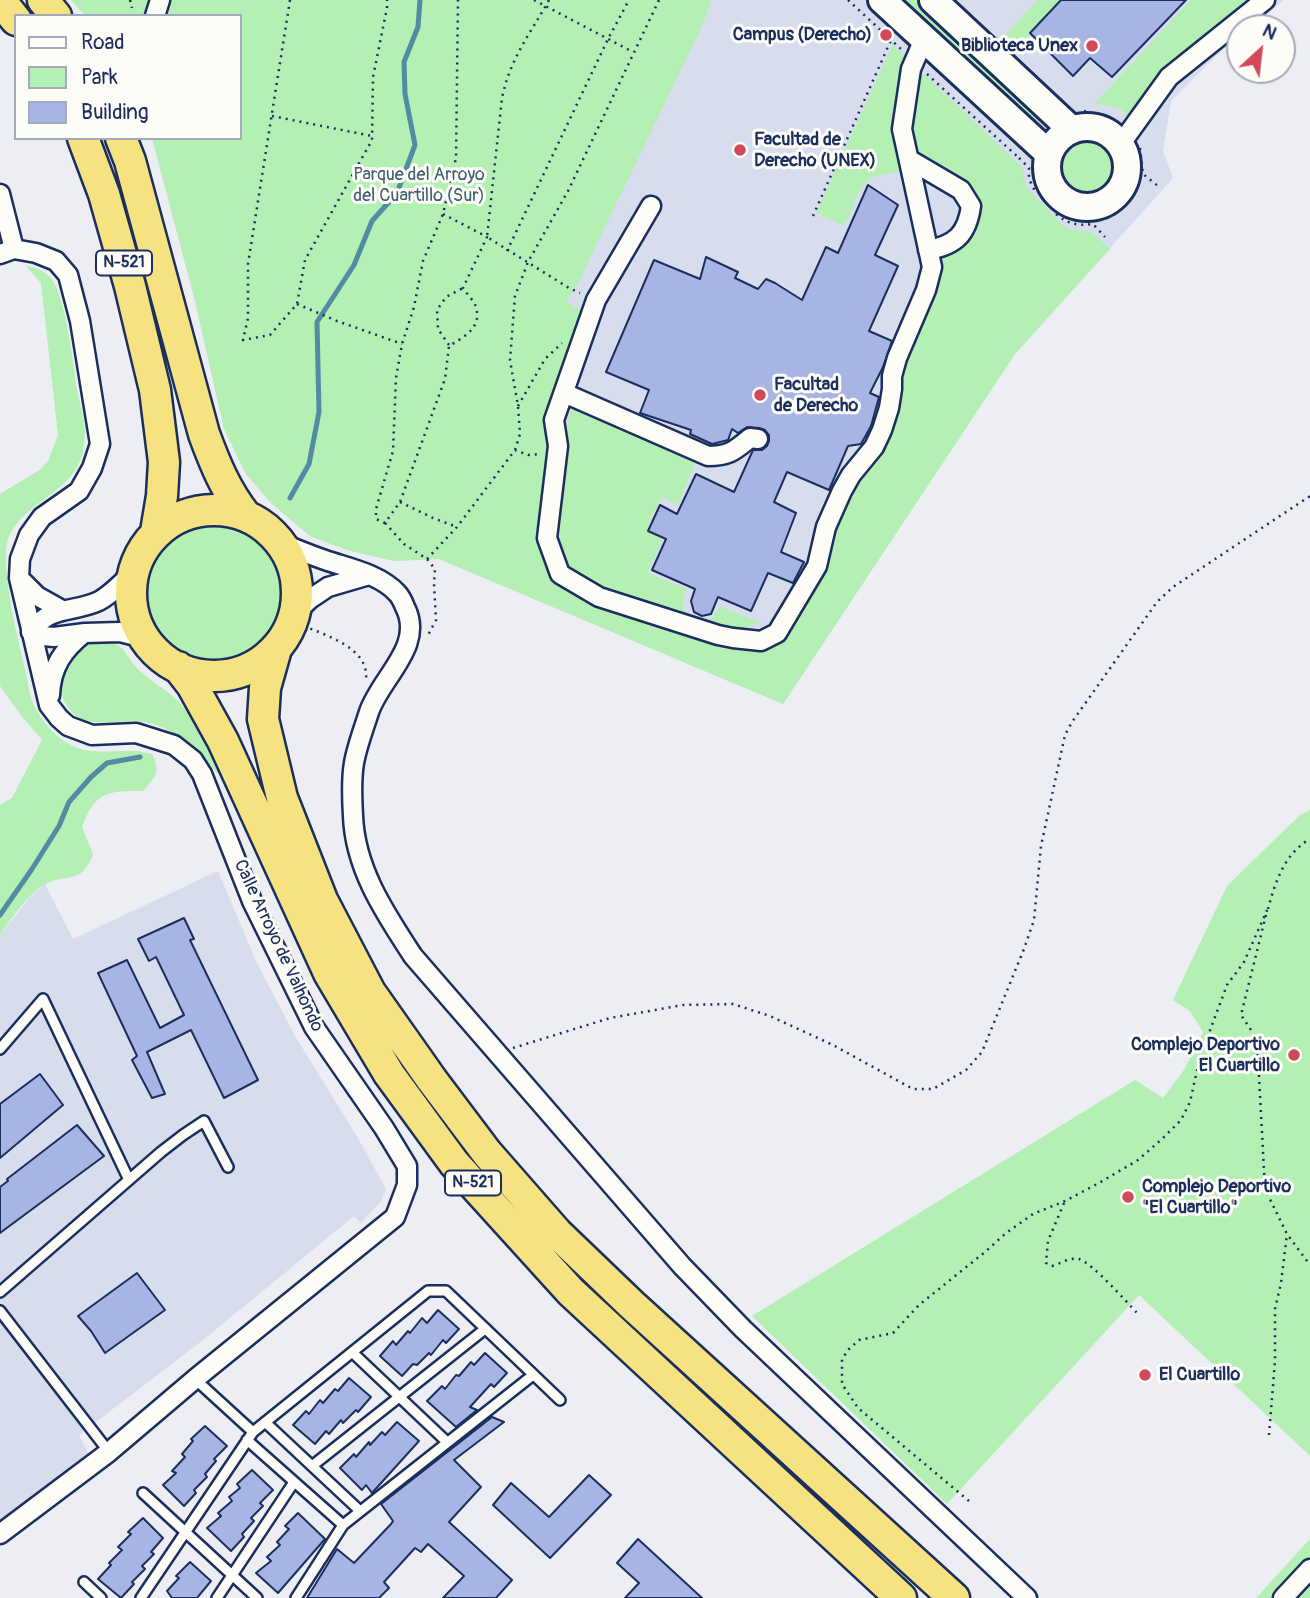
<!DOCTYPE html>
<html>
<head>
<meta charset="utf-8">
<style>
  body { margin:0 }
  #map { position:relative; width:1310px; height:1598px; overflow:hidden; background:#eceef3; font-family:Pangolin,sans-serif }
  canvas { display:block }
  .legend { position:absolute; left:14px; top:14px; width:228px; height:126px; box-sizing:border-box; background:#fdfcf7; border:2px solid #a3aaba; margin:0; padding:9px 12px; list-style:none; font-size:21px; color:#1b2f5e }
  .legend li { display:flex; align-items:center; gap:14px; height:35px }
  .legend b { width:35px; border:2px solid #a3aaba }
  .north { position:absolute; left:1226px; top:14px; width:70px; height:70px; box-sizing:border-box; background:#fdfcf7; border:2px solid #a3aaba; border-radius:50%; rotate:27deg; font-size:19px; font-weight:700; line-height:28px; text-align:center; color:#1b2f5e }
  .north::after { content:''; display:block; margin:auto; width:24px; height:32px; background:#d1495b; clip-path:polygon(50% 0,100% 100%,50% 72%,0 100%) }
</style>
</head>
<body>
<div id="map">
<canvas width="1310" height="1598"></canvas>
<ul class="legend">
<li><b style="height:9px;background:#fdfcf7"></b>Road</li>
<li><b style="height:19px;background:#b4efb4"></b>Park</li>
<li><b style="height:19px;background:#a8b4e4"></b>Building</li>
</ul>
<div class="north">N</div>
</div>
<script>
const ctx = document.querySelector('canvas').getContext('2d');
ctx.lineJoin = 'round';
function fill(path, color) {
  ctx.fillStyle = color;
  ctx.fill(path, 'evenodd');
}
function stroke(path, color, width, dash) {
  ctx.strokeStyle = color;
  ctx.lineWidth = width;
  ctx.lineCap = dash ? 'butt' : 'round';
  ctx.setLineDash(dash || []);
  ctx.stroke(path);
}
function label(font, color, halo, rows, align = 'center') {
  ctx.font = font + ' Pangolin,sans-serif';
  ctx.lineWidth = 6;
  ctx.setLineDash([]);
  ctx.textBaseline = 'middle';
  ctx.strokeStyle = halo;
  ctx.fillStyle = color;
  for (const [text, x, y, turn = 0] of rows) {
    ctx.save();
    ctx.translate(x, y);
    ctx.rotate((+turn || 0) * Math.PI / 180);
    ctx.textAlign = isNaN(turn) ? turn : align;
    if (halo) ctx.strokeText(text, 0, 0);
    ctx.fillText(text, 0, 0);
    ctx.restore();
  }
}
const built = new Path2D(`
  M89,0H1284L1250,28H1240V36L1220,52L1171,101L1163,151L1173,178L1015,354L783,704L439,559L394,561L347,550L310,536L272,504L246,474L224,429L195,301L152,138H240V16H97Z
  M218,871L256,961L295,1036L358,1138L386,1189L381,1201L361,1223L354,1216L203,1340L79,1435L90,1457L0,1526V935L29,898L45,884L73,939Z`);
const green = new Path2D(`
  M71,0H152L145,16H85Z
  M172,0H711L703,24L580,279L566,301L586,314L551,415L543,539L560,580L595,601L764,637L820,556L865,462L940,258L975,210L915,152L908,125L915,80L924,74L1023,168L1025,186L1061,224L1068,229L1092,232L1110,249L1015,354L783,704L439,559L394,561L347,550L310,536L272,504L246,474L224,429L195,301L152,138H240V16H168Z
  M893,0H921L1038,108V118L1034,123Z
  M1038,0H1061L1019,45L1006,34Z
  M1191,0H1246L1148,90L1130,121L1121,109L1095,103Z
  M893,44L908,60L905,171C895,173 881,174 872,178C858,185 853,208 847,221L844,224H840L816,213Z
  M1057 168a30 30 0 1 1 60 0a30 30 0 1 1-60 0Z
  M26,266C35,267 43,270 50,277C66,295 73,363 77,390C80,403 84,418 85,431C85,438 84,447 83,453C71,496 22,501 8,539C0,567 18,640 25,669C28,681 29,695 34,705C42,721 54,736 69,744C92,757 112,749 137,751C142,752 147,753 152,754C161,772 156,777 143,791C108,791 95,791 82,827L93,854C81,887 66,872 44,885C28,894 10,920 0,935V805L12,798L42,740L20,714L0,686V494L41,469L48,461L58,435L41,283Z
  M574,404L698,456L678,505L662,497L647,527L664,536L648,573L687,589C681,600 682,607 689,618C705,625 713,622 719,606L761,623L740,628L720,631C684,619 579,592 561,561C551,543 556,518 558,498C560,463 561,437 574,404Z
  M144 594a68 68 0 1 1 136 0a68 68 0 1 1-136 0Z
  M94,642C129,641 120,652 141,672C153,683 169,691 180,703C199,724 210,754 223,780C200,751 171,721 131,721C114,721 92,726 78,717C57,703 57,679 68,660C70,657 71,653 74,651C78,646 88,644 94,642Z
  M1310,810V1456L1139,1295L947,1504L752,1316L1135,1080L1163,1098L1184,1070L1203,1032L1190,1011L1173,1000L1227,886L1300,815Z
  M1310,1539V1598H1256Z`);
const stream = new Path2D(`
  M290,498L309,464L319,412L317,322L354,265L372,221L397,193L415,145L405,94L404,62L418,27L420,0
  M0,915L32,869L59,826L69,802L91,777L107,763L140,757`);
const building = new Path2D(`
  M1061,0H1186L1112,77L1090,58L1073,76L1030,33Z
  M868,185L898,205L875,255L898,266L869,331L892,341L883,367L870,393L879,397L871,426L861,444L848,446L829,490L787,472L774,502L796,513L781,552L804,562L793,583L768,573L751,611L718,597L711,614L702,616L694,612L691,601L695,589L652,570L666,539L648,531L660,505L677,514L696,474L734,492L753,450H762L767,446L769,441V435L765,430L759,428L747,427L738,433L732,429L728,440L712,444L690,434L691,430L640,413L649,390L606,372L654,260L700,279L706,257L738,272L735,278L758,289L766,279L775,283L802,300L826,247L838,253Z
  M184,918L194,939L190,940L258,1080L224,1098L191,1030L147,1052L165,1094L152,1098L132,1060L137,1056L98,973L127,960L160,1028L184,1015L156,957L149,961L138,939Z
  M40,1074L63,1105L0,1158V1104Z
  M77,1125L104,1156L0,1233V1187L8,1181L7,1179Z
  M137,1273L165,1310L105,1353L91,1331L78,1316Z
  M438,1310L459,1329L446,1343L443,1340L431,1355L429,1353L417,1365L413,1364L402,1376L380,1356L393,1341L396,1345L408,1331L410,1333L422,1318L427,1323Z
  M485,1353L507,1373L494,1387L491,1384L470,1407L477,1410L456,1427L427,1401L442,1386L445,1389L456,1375L459,1376L471,1362L474,1365Z
  M349,1378L371,1397L358,1412L356,1410L343,1423L341,1420L329,1434L326,1431L315,1444L293,1425L306,1411L309,1414L320,1400L323,1403L335,1389L338,1391Z
  M492,1417L504,1422L454,1460L481,1487L449,1522L512,1580L496,1598H443L464,1576L428,1544L421,1552L415,1548L384,1582L389,1588L379,1598H307L337,1549L354,1563L391,1524L393,1521L381,1504Z
  M397,1422L419,1441L372,1493L366,1485L362,1490L340,1468L354,1454L356,1457L369,1442L370,1445L382,1432L385,1435Z
  M205,1426L227,1446L214,1459L216,1461L205,1474L207,1477L194,1490L196,1493L184,1506L163,1485L176,1473L172,1471L185,1457L182,1454L193,1441L191,1439Z
  M252,1470L273,1490L260,1503L263,1506L251,1518L254,1521L242,1534L244,1537L231,1551L207,1528L221,1516L218,1513L232,1501L229,1497L240,1488L237,1484Z
  M589,1475L611,1495L550,1558L493,1505L511,1483L549,1517Z
  M298,1513L325,1539L278,1593L256,1573L271,1561L267,1557L280,1545L277,1542L289,1529L285,1526Z
  M143,1518L163,1538L151,1552L154,1554L142,1566L145,1569L132,1582L134,1584L121,1598L98,1579L111,1565L109,1563L122,1550L118,1547L131,1534L128,1532Z
  M638,1539L702,1598H625L639,1583L617,1563Z
  M190,1562L211,1581L197,1598H172L167,1591L179,1578L176,1576Z`);
const path = new Path2D(`
  M130,0L132,8
  M290,0L248,264V318L243,340L270,335L297,304L305,260L372,140L373,77L387,8V0
  M534,0L633,52
  M549,0C530,34 510,59 502,98L487,237L569,288L580,293
  M848,0L902,50
  M927,74L1019,158L1020,157
  M1084,111L1107,117L1118,123
  M272,116L372,136
  M1140,148L1143,174L1158,186
  M1019,158L1029,168V179L1036,193
  M443,214L487,237L463,288C467,294 474,301 476,307C482,328 464,337 449,346L445,379L400,502L385,523L376,519V509L393,451L396,378L402,344L414,307L423,261L443,214L456,158L458,0
  M1056,214C1068,224 1077,226 1093,224L1105,237
  M813,216L891,40
  M507,251L608,39L629,0
  M297,304L337,321L402,344
  M449,345L438,329L437,310L446,297L463,288
  M518,406L545,359L562,343
  M515,450L520,434L518,406L510,360L515,296L528,262L568,191L659,0
  M400,502L433,518L457,527
  M385,523L404,544L427,559L435,569L434,584L436,620L427,637
  M427,559L457,527L515,450L528,455L540,454
  M304,626C327,636 369,648 366,679
  M1268,909C1275,882 1285,853 1310,839
  M1266,915L1241,1015L1257,1039L1265,1189L1287,1234L1310,1265
  M513,1048L610,1018L683,1005L733,1004L770,1016L833,1045L913,1089H933L966,1070L982,1052L1024,949L1034,920L1041,846L1065,735L1072,722L1157,602L1173,587L1310,496
  M1064,1203L1048,1241L1046,1263L1052,1266C1060,1264 1069,1257 1079,1259C1092,1263 1126,1301 1137,1313
  M1269,1435L1275,1361V1309L1281,1283L1287,1234
  M969,1501L858,1408L842,1384V1359L849,1349L859,1340L893,1333L919,1305L985,1252L1006,1233L1033,1214L1065,1201L1099,1183L1138,1160L1162,1139L1181,1120L1190,1102L1200,1057L1227,985L1244,962L1268,908`);
const service = new Path2D(`
  M0,1049L43,999L129,1180
  M0,1292L161,1152L183,1135L204,1121L228,1167
  M0,1311L109,1452
  M352,1352L447,1442
  M195,1379L253,1432
  M265,1422L359,1510
  M247,1440L343,1525
  M312,1466L485,1329
  M143,1493L257,1598
  M84,1582L101,1598
  M141,1598L253,1432L428,1291H446L560,1400
  M217,1598L294,1482
  M296,1598L343,1525L533,1375`);
const minor = new Path2D(`
  M155,16L160,0
  M1120,145L1169,77L1265,0
  M910,160L961,190L971,206C967,234 956,245 928,250
  M0,194L14,249
  M651,206L596,300L554,420L558,446L547,538L560,574L599,597L718,635L733,638L761,641L777,633L817,566L826,527L842,491L851,475L874,447L882,430L889,408L892,389V376L897,358L926,290L932,267L902,129L911,69L924,39
  M0,254L14,249L36,253L56,261L68,275L80,321L100,444L92,468L79,491L42,517L29,535L20,559L19,578L49,705L59,718L68,726L92,735L136,733L174,745L193,760L202,774L252,901L314,1027L384,1128L407,1166V1185L395,1217L195,1379L109,1452L0,1534
  M564,393L708,456C729,456 734,451 750,438L758,439
  M281,543C296,549 310,555 325,560C348,568 380,574 397,593C401,597 403,602 405,607C425,646 381,677 369,712C364,728 357,746 354,763C351,780 352,799 353,816C355,869 385,913 413,956L682,1266L743,1329L1027,1598
  M20,579L37,596L62,610
  M295,613L310,599L328,587L369,575
  M31,632C49,605 74,613 99,601C111,595 122,582 133,573
  M31,632L43,636L54,637L85,633L120,632L144,638
  M50,695C51,667 63,650 84,633
  M1283,1598L1310,1569`);
const secondary = new Path2D(`
  M882,0L1049,154
  M933,0L1072,130
  M1047 167a40 40 0 1 1 80 0a40 40 0 1 1-80 0Z`);
const trunk = new Path2D(`
  M0,0L16,20
  M43,0L56,16
  M83,138L104,194L130,286L155,390L164,462L162,496L156,532
  M121,138L130,161L204,434C215,464 226,491 246,516
  M131 593a83 83 0 1 1 166 0a83 83 0 1 1-166 0Z
  M276,649L265,688L263,719L282,798L322,900L370,992L432,1080L487,1153L557,1233L631,1304L954,1598
  M178,667L192,685L223,741L329,973L389,1074L454,1163L571,1292L901,1598`);
const markers = [
  [886,35,7,"#d1495b"],
  [1092,46,7,"#d1495b"],
  [740,150,7,"#d1495b"],
  [760,395,7,"#d1495b"],
  [1294,1055,7,"#d1495b"],
  [1128,1197,7,"#d1495b"],
  [1145,1375,7,"#d1495b"]
];
const shields = [
  [124,263,56],
  [473,1183,56]
];
const shieldNames = [
  ["N-521",124,263],
  ["N-521",473,1183]
];
const poiNames = [
  ["Campus (Derecho)",872,35,"right"],
  ["Biblioteca Unex",1078,46,"right"],
  ["Facultad de",754,140],
  ["Derecho (UNEX)",754,161],
  ["Facultad",774,385],
  ["de Derecho",774,406],
  ["Complejo Deportivo",1280,1045,"right"],
  ["El Cuartillo",1280,1066,"right"],
  ["Complejo Deportivo",1142,1187],
  ["\"El Cuartillo\"",1142,1208],
  ["El Cuartillo",1159,1375]
];
const parkNames = [
  ["Parque del Arroyo",419,175],
  ["del Cuartillo (Sur)",419,196]
];
const streetNames = [
  ["Calle Arroyo de Valhondo",278,946,65]
];
fill(built, '#d8ddee');
fill(green, '#b4efb4');
stroke(stream, '#528ba2', 5);
fill(building, '#a8b4e4');
stroke(building, '#1b2f5e', 2);
stroke(service, '#1b2f5e', 14);
stroke(minor, '#1b2f5e', 23);
stroke(secondary, '#1b2f5e', 32);
stroke(trunk, '#1b2f5e', 35);
stroke(path, '#1b2f5e', 2.5, [2, 5]);
stroke(service, '#fdfcf7', 9);
stroke(minor, '#fdfcf7', 18);
stroke(secondary, '#fdfcf7', 26);
stroke(trunk, '#f7e281', 30);
for (const [x, y, r, color] of markers) {
  const dot = new Path2D();
  dot.arc(x, y, r, 0, 2 * Math.PI);
  ctx.fillStyle = color;
  ctx.fill(dot);
  stroke(dot, '#fdfcf7', 2.5);
}
for (const [x, y, w] of shields) {
  const box = new Path2D();
  box.roundRect(x - w / 2, y - 12.5, w, 25, 5);
  ctx.fillStyle = '#fdfcf7';
  ctx.fill(box);
  stroke(box, '#1b2f5e', 2);
}
label('bold 16px', '#1b2f5e', null, shieldNames);
label('bold 18px', '#1b2f5e', '#fdfcf7', poiNames, 'left');
label('18px', '#415f74', '#fdfcf7', parkNames);
label('18px', '#1b2f5e', '#fdfcf7', streetNames);
</script>
</body>
</html>
